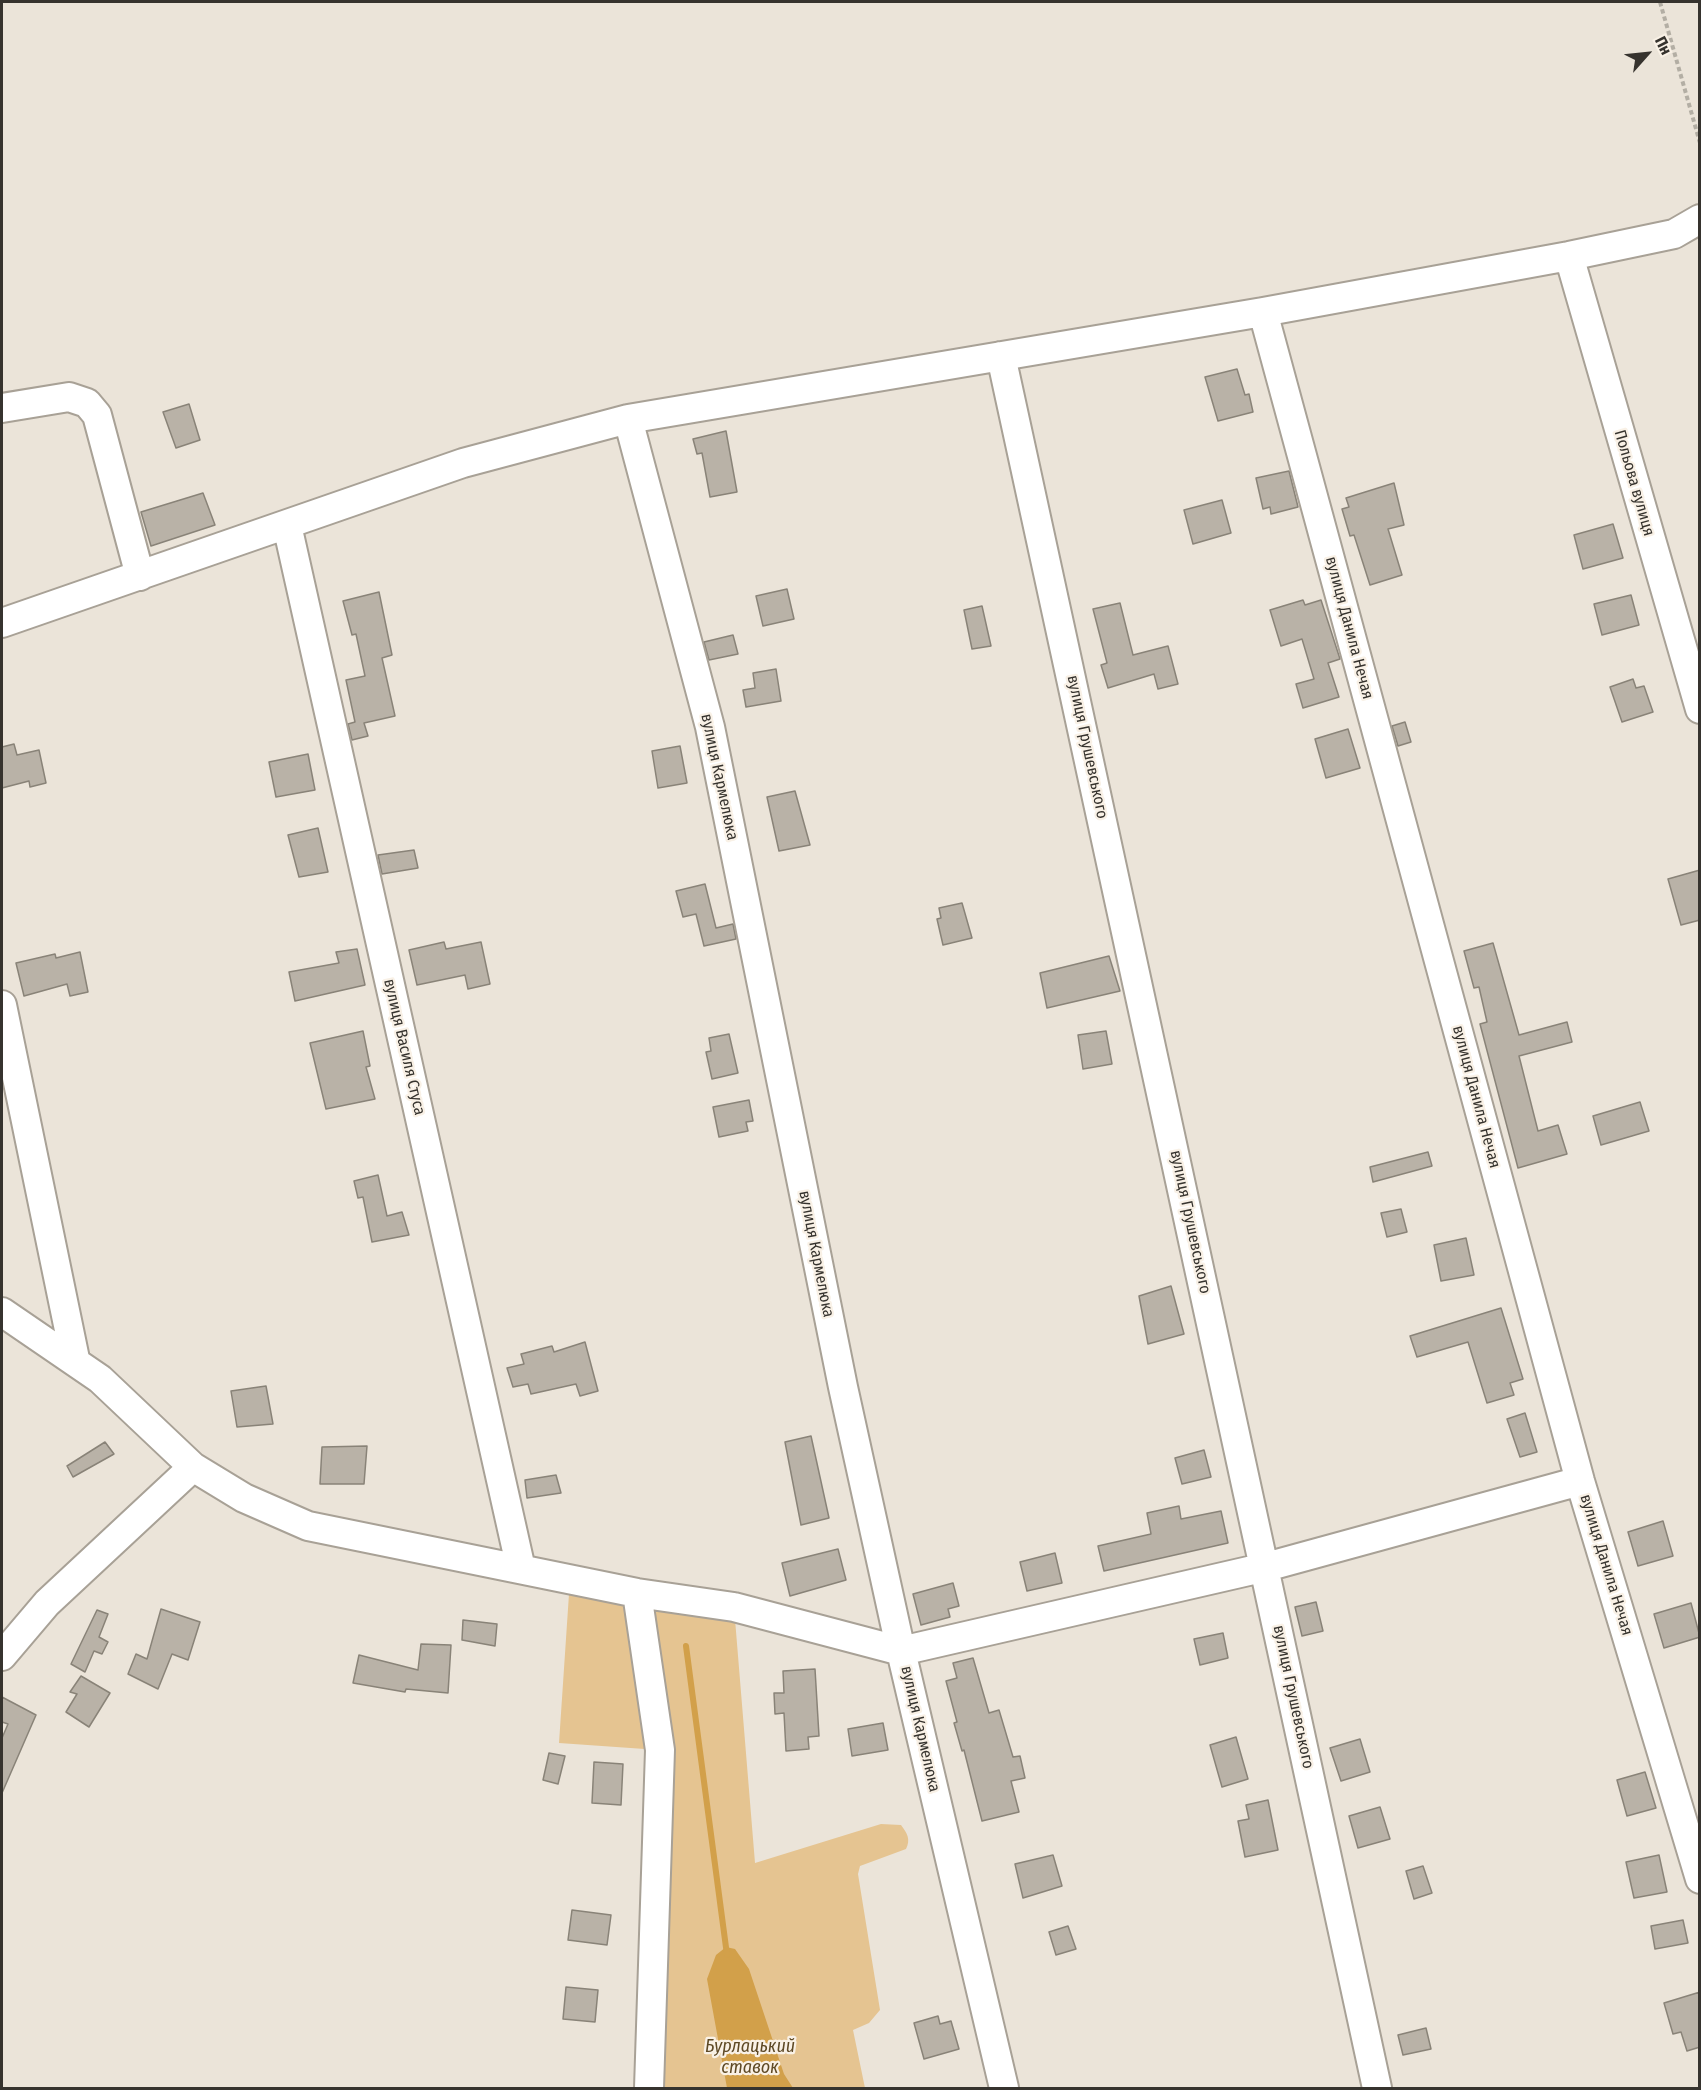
<!DOCTYPE html>
<html>
<head>
<meta charset="utf-8">
<style>
  body { margin:0 }
  #map { position:relative; width:1701px; height:2090px; overflow:hidden; background:#ebe4d9; font-family:"Fira Sans Condensed",sans-serif }
  canvas { display:block }
  .frame { position:absolute; inset:0; border:3px solid #36332e; pointer-events:none }
  .north { position:absolute; left:1617px; top:24px; width:60px; height:60px; -webkit-text-stroke:4px #f9f1e6; paint-order:stroke; rotate:63deg; font-size:16px; font-weight:700; line-height:24px; text-align:center; color:#36332e }
  .north::after { content:''; display:block; margin:auto; width:21px; height:27px; background:#36332e; clip-path:polygon(50% 0,100% 100%,50% 72%,0 100%) }
</style>
</head>
<body>
<div id="map">
<canvas width="1701" height="2090"></canvas>
<div class="frame"></div>
<div class="north">Пн</div>
</div>
<script>
const ctx = document.querySelector('canvas').getContext('2d');
ctx.lineJoin = 'round';
function fill(path, color) {
  ctx.fillStyle = color;
  ctx.fill(path, 'evenodd');
}
function stroke(path, color, width, dash) {
  ctx.strokeStyle = color;
  ctx.lineWidth = width;
  ctx.lineCap = dash ? 'butt' : 'round';
  ctx.setLineDash(dash || []);
  ctx.stroke(path);
}
function label(font, color, halo, rows, align = 'center') {
  ctx.font = font + ' "Fira Sans Condensed",sans-serif';
  ctx.lineWidth = 4.5;
  ctx.setLineDash([]);
  ctx.textBaseline = 'middle';
  ctx.strokeStyle = halo;
  ctx.fillStyle = color;
  for (const [text, x, y, turn = 0] of rows) {
    ctx.save();
    ctx.translate(x, y);
    ctx.rotate((+turn || 0) * Math.PI / 180);
    ctx.textAlign = isNaN(turn) ? turn : align;
    if (halo) ctx.strokeText(text, 0, 0);
    ctx.fillText(text, 0, 0);
    ctx.restore();
  }
}
const green = new Path2D(`
  M570,1579L734,1607L755,1863L881,1824L901,1825C907,1833 911,1839 906,1849L860,1866L858,1874L880,2010L869,2023L853,2030L865,2088H649L659,1750L559,1743Z`);
const water = new Path2D(`
  M726,1947L735,1949L749,1969L784,2074L793,2088H727L707,1979L716,1955Z`);
const stream = new Path2D(`
  M686,1646L727,1955`);
const building = new Path2D(`
  M1237,369L1245,395L1249,394L1253,412L1218,421L1205,377Z
  M189,404L200,440L176,448L163,412Z
  M726,431L737,492L710,497L702,453L697,454L693,439Z
  M1289,471L1298,507L1271,514L1270,507L1263,509L1256,478Z
  M1394,483L1404,525L1388,529L1402,575L1370,585L1354,535L1350,536L1342,509L1349,507L1346,498Z
  M203,493L215,525L151,546L141,512Z
  M1222,500L1231,533L1193,544L1184,510Z
  M1613,524L1623,558L1583,569L1574,535Z
  M787,589L794,619L763,626L756,596Z
  M379,592L392,655L382,658L395,716L364,723L368,736L352,740L348,724L355,722L346,680L365,676L356,634L352,635L343,601Z
  M1631,595L1639,625L1602,635L1594,604Z
  M1303,600L1305,605L1321,600L1340,659L1328,663L1339,697L1303,708L1296,684L1314,679L1302,639L1281,646L1270,610Z
  M1120,603L1133,655L1168,646L1178,684L1158,689L1154,674L1108,688L1101,665L1107,663L1093,609Z
  M982,606L991,646L972,649L964,610Z
  M733,635L738,654L709,660L704,642Z
  M776,669L781,701L746,707L743,690L755,688L753,673Z
  M1633,679L1636,688L1644,686L1653,712L1622,722L1610,687Z
  M1405,722L1411,742L1398,746L1392,726Z
  M1348,729L1360,768L1326,778L1315,739Z
  M14,744L17,755L39,750L46,783L30,787L29,781L2,788V747Z
  M680,746L687,783L658,788L652,751Z
  M308,754L315,790L276,797L269,762Z
  M795,791L810,845L779,851L767,797Z
  M318,828L328,872L299,877L288,835Z
  M414,850L418,868L382,874L378,855Z
  M1700,870V920L1681,925L1668,879Z
  M705,884L716,928L733,924L736,939L704,946L696,914L683,917L676,891Z
  M962,903L972,938L943,945L937,919L941,918L939,908Z
  M444,942L446,949L481,942L490,984L468,989L465,975L417,985L409,950Z
  M1493,943L1519,1035L1567,1022L1572,1042L1519,1056L1538,1131L1558,1125L1567,1154L1518,1168L1480,1024L1487,1022L1479,987L1474,988L1464,951Z
  M357,949L365,985L295,1001L289,972L339,963L336,952Z
  M80,952L88,992L70,996L67,984L24,996L16,963L55,954L56,958Z
  M1109,956L1120,991L1047,1008L1040,973Z
  M363,1031L370,1066L366,1067L375,1099L326,1109L310,1043Z
  M1106,1031L1112,1064L1083,1069L1078,1035Z
  M729,1034L738,1073L712,1079L706,1052L711,1051L709,1038Z
  M749,1100L753,1121L746,1122L748,1131L719,1137L713,1107Z
  M1640,1102L1649,1131L1601,1145L1593,1116Z
  M1428,1152L1432,1166L1373,1182L1370,1167Z
  M378,1175L387,1216L402,1212L409,1235L372,1242L363,1197L358,1198L354,1181Z
  M1401,1209L1407,1232L1387,1237L1381,1213Z
  M1466,1238L1474,1275L1441,1281L1434,1245Z
  M1171,1286L1184,1334L1148,1344L1139,1296Z
  M1501,1308L1523,1379L1510,1383L1514,1395L1487,1403L1468,1342L1417,1357L1410,1336Z
  M585,1342L598,1391L580,1396L576,1384L531,1394L528,1384L513,1387L507,1368L524,1364L521,1354L552,1346L554,1352Z
  M266,1386L273,1424L237,1427L231,1391Z
  M1525,1413L1537,1452L1520,1457L1507,1419Z
  M811,1436L829,1518L801,1525L785,1442Z
  M105,1442L114,1454L73,1477L67,1466Z
  M367,1446L364,1484H320L322,1447Z
  M1204,1450L1211,1477L1182,1484L1175,1458Z
  M556,1475L561,1493L527,1498L525,1480Z
  M1179,1506L1181,1519L1221,1511L1228,1543L1104,1571L1098,1546L1151,1534L1147,1513Z
  M1663,1521L1673,1556L1638,1566L1628,1532Z
  M838,1549L846,1580L790,1596L782,1563Z
  M1055,1553L1062,1583L1027,1591L1020,1562Z
  M953,1583L959,1606L948,1609L950,1617L921,1625L913,1594Z
  M1316,1602L1323,1631L1302,1636L1295,1607Z
  M1691,1603L1700,1637L1664,1648L1654,1614Z
  M161,1609L200,1622L188,1660L172,1654L158,1689L128,1674L136,1654L147,1659Z
  M97,1610L108,1614L99,1637L108,1642L102,1654L94,1651L85,1672L71,1664Z
  M463,1620L497,1624L495,1646L462,1640Z
  M1223,1633L1228,1658L1200,1665L1194,1639Z
  M421,1644L451,1645L448,1693L406,1689L405,1692L353,1683L359,1655L418,1670Z
  M973,1658L989,1713L999,1710L1013,1757L1020,1756L1025,1778L1011,1781L1019,1812L982,1821L964,1750L962,1751L954,1723L957,1722L946,1681L957,1678L953,1663Z
  M815,1669L819,1736L808,1737L809,1749L786,1751L784,1713L775,1714L774,1693H784L783,1671Z
  M81,1676L110,1693L89,1727L66,1712L77,1694L70,1692Z
  M2,1697L36,1715L2,1793V1738L8,1724L2,1722Z
  M883,1723L888,1750L852,1756L848,1729Z
  M1236,1737L1248,1779L1222,1787L1210,1745Z
  M1360,1739L1370,1772L1341,1781L1330,1748Z
  M549,1753L565,1756L558,1784L543,1780Z
  M594,1762L623,1764L621,1805L592,1803Z
  M1645,1772L1656,1808L1627,1816L1617,1780Z
  M1268,1800L1278,1850L1245,1857L1238,1821L1249,1819L1246,1805Z
  M1380,1807L1390,1839L1358,1848L1349,1816Z
  M1053,1855L1062,1886L1023,1898L1015,1864Z
  M1659,1855L1667,1892L1634,1898L1626,1862Z
  M1423,1866L1432,1893L1414,1899L1406,1871Z
  M572,1910L611,1915L607,1945L568,1940Z
  M1683,1920L1688,1943L1655,1949L1651,1926Z
  M1068,1926L1076,1949L1056,1955L1049,1932Z
  M566,1987L598,1990L595,2022L563,2019Z
  M1700,1992V2047L1687,2051L1681,2032L1673,2034L1664,2003Z
  M938,2016L940,2024L951,2021L959,2049L924,2059L914,2023Z
  M1426,2028L1431,2049L1403,2055L1398,2035Z`);
const path = new Path2D(`
  M1660,2L1700,143`);
const minor = new Path2D(`
  M1569,256L1700,709
  M1263,312L1580,1481L1700,1879
  M1001,356L1377,2088
  M2,408L69,397L87,403L97,415L140,576
  M628,419L710,727L843,1387L901,1651L1004,2088
  M287,525L521,1569
  M2,623L463,463L628,419L1263,312L1569,256L1674,234L1700,219
  M2,1005L75,1359
  M2,1312L100,1379L193,1467L244,1498L308,1526L637,1593L734,1607L901,1651L1266,1567L1580,1481
  M637,1593L660,1750L649,2088
  M2,1656L47,1603L193,1467`);
const streetNames = [
  ["Польова вулиця",1634,483,74],
  ["вулиця Данила Нечая",1349,628,75],
  ["вулиця Грушевського",1087,747,78],
  ["вулиця Кармелюка",719,777,78],
  ["вулиця Василя Стуса",404,1047,77],
  ["вулиця Данила Нечая",1476,1097,75],
  ["вулиця Грушевського",1190,1222,78],
  ["вулиця Кармелюка",816,1254,79],
  ["вулиця Данила Нечая",1606,1565,73],
  ["вулиця Грушевського",1293,1697,78],
  ["вулиця Кармелюка",920,1729,77]
];
const waterNames = [
  ["Бурлацький",750,2047],
  ["ставок",750,2068]
];
fill(green, '#e5c491');
fill(water, '#d2a04a');
stroke(stream, '#d2a04a', 6);
fill(building, '#b9b2a7');
stroke(building, '#898378', 1.5);
stroke(minor, '#a8a196', 32);
stroke(path, '#b3aea4', 4, [4.5, 3]);
stroke(minor, '#fff', 28);
label('16px', '#36332e', '#f9f1e6', streetNames);
label('italic 18px', '#5e4925', '#f9f1e6', waterNames);
</script>
</body>
</html>
